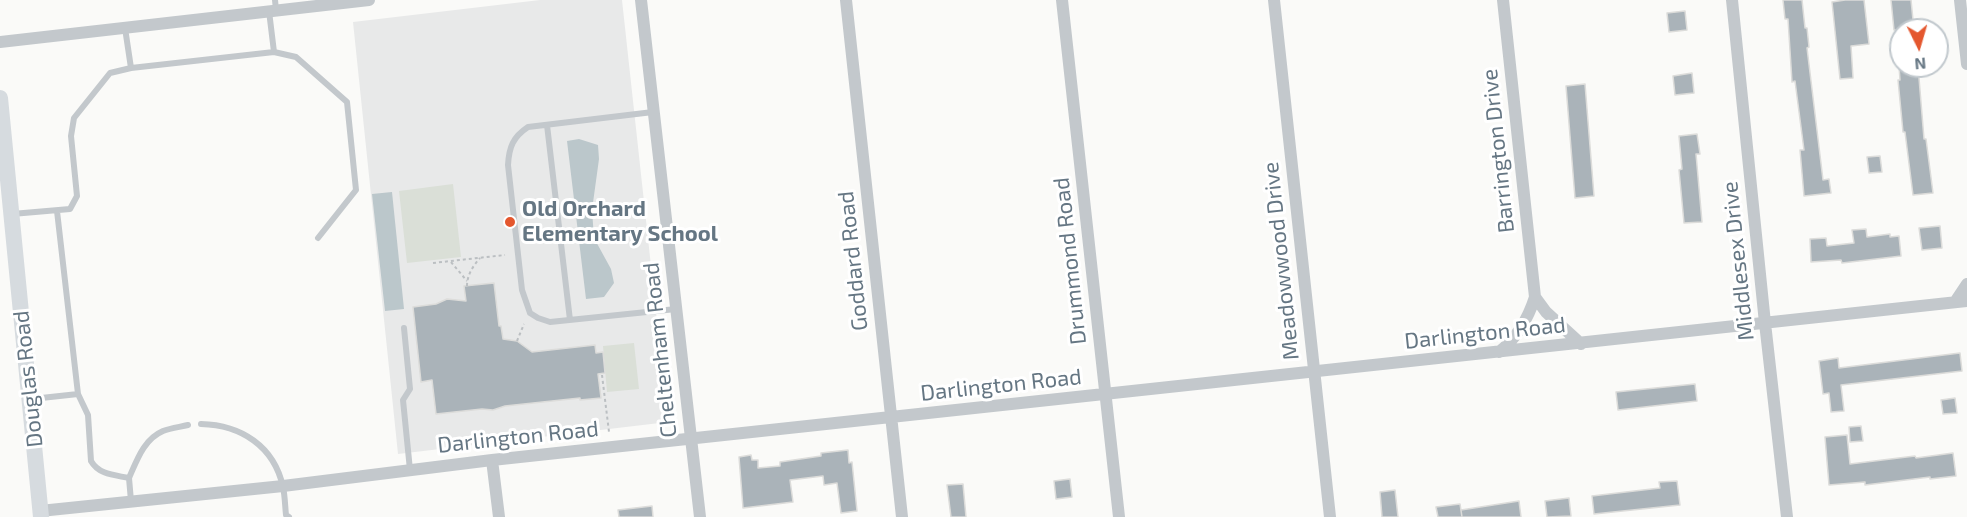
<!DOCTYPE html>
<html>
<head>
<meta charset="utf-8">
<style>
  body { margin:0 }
  #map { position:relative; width:1967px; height:517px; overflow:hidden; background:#fafaf8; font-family:"Exo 2",sans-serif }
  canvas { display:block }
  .north { position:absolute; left:1889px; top:18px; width:60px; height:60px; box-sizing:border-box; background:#fff; border:2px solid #c1c8cd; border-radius:50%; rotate:175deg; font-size:16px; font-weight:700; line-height:24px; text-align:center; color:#657683 }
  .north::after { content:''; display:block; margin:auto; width:21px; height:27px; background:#e4572e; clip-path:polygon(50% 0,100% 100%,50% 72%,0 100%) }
</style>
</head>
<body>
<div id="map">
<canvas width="1967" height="517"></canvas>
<div class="north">N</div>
</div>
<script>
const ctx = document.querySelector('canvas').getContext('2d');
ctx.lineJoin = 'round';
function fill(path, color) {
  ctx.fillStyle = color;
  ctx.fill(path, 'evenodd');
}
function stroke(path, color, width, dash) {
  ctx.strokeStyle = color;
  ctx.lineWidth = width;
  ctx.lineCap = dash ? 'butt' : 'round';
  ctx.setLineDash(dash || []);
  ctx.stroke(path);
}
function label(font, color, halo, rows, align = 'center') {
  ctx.font = font + ' "Exo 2",sans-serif';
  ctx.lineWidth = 6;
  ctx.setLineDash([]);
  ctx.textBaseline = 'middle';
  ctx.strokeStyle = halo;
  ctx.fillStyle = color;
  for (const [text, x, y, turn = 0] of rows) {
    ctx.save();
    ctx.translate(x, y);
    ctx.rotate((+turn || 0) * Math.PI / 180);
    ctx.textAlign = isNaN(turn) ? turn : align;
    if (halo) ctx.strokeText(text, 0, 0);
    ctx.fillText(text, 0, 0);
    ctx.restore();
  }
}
const built = new Path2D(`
  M540,0H622L668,422L398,454L353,22Z`);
const green = new Path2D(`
  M453,184L461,257L407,263L399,191Z
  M634,343L639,389L607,392L603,346Z`);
const water = new Path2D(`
  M579,139L598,145L599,159L592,210L594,238L611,269L614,283L604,297L586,299L567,141Z
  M392,192L404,309L385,311L372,194Z`);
const building = new Path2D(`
  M1783,0H1802L1805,28H1807L1809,47L1807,48L1823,180L1829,179L1831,193L1804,196L1800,150H1804L1795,81L1792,82L1788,19H1785Z
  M1845,0H1864L1869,44L1851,46L1853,78L1840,79L1832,2Z
  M1891,0H1911L1914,30H1894Z
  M1685,11L1687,30L1669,32L1667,13Z
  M1899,66H1918L1924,139H1926L1933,193L1913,195L1905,132H1903L1898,80H1900Z
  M1692,73L1694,93L1675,95L1673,76Z
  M1585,84L1594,196L1575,198L1566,86Z
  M1697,134L1700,154H1696L1702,222L1684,223L1679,170L1682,169L1679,136Z
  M1880,156L1882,172L1869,173L1867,157Z
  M1940,226L1942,248L1922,250L1919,228Z
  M1866,229L1867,237L1890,234V237L1899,236L1901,256L1842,263L1841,260L1811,262L1810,239L1826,238L1827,246L1854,243L1852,230Z
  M494,283L499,326H501L503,339L517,341L532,352L595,345L596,353L603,352L605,373L598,374L601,398L580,400V398L505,406L493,410L482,409L436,414L432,380L421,382L413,307L436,304L447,299L466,301L464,286Z
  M1960,353L1962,371L1841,385L1844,411L1831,412L1829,393L1823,394L1819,361L1838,358L1839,368Z
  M1695,384L1697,401L1618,410L1616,392Z
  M1955,398L1957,413L1943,414L1941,400Z
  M1861,426L1863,441L1850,442L1849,427Z
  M1847,435L1850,464L1915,456L1916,458L1953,453L1956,476L1930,479V477L1865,485V482L1829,485L1825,437Z
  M848,450L849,463L852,462L857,511L841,513L837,483L824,485L823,476L790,480L793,502L743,508L739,457L751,455L752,460H758V468L780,466V462L821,456V453Z
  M1070,479L1072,497L1056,499L1054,481Z
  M1677,481L1680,505L1594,514L1592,496L1660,488L1659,482Z
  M963,484L966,517H951L947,485Z
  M1395,490L1398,517H1382L1380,492Z
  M1569,498L1571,516L1547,517L1545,501Z
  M1519,501L1521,517H1462L1461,510Z
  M1460,504L1462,517H1438L1436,507Z
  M652,506L653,517H619L618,510Z`);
const path = new Path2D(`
  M451,262L467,281
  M433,263L505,255
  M467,286C467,275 473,266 480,258
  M517,341L524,324
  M602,375L609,432`);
const lane = new Path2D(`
  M275,0L276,10
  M125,28L131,68L274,52L269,11
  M274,52L296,57L347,102L356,190L318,238
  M653,112L528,127C513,137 509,147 508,165L522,290L530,313L538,318L550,322L676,309
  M547,125L570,320
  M12,214L70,209L77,196L71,136L74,118L110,73L131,68
  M404,328L410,389L403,400L410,470
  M78,394L88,415L91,461C99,475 115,475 129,478L131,501
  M32,399L78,394L57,211
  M201,424C241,425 274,446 283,487C285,496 285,506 286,515L289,517
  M129,478C137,460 144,439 163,431C171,428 180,427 188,425`);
const street = new Path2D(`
  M641,0L700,517
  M846,0L902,517
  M1062,0L1119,517
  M1274,0L1330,517
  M1503,0L1535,297L1546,312L1581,344
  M1732,0L1765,323L1787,517
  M1960,0L1967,64
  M0,42L369,0
  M1955,302L1967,284
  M1499,352C1518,337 1528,319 1535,297
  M492,460L499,517
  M40,511L283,486L492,460L1967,301`);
const secondary = new Path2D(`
  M0,98L41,517`);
const markers = [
  [510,222,6,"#e4572e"]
];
const streetNames = [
  ["Barrington Drive",1498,151,-96],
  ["Goddard Road",853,261,-96],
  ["Drummond Road",1070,261,-96],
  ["Meadowwood Drive",1281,261,-96],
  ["Middlesex Drive",1738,261,-96],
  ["Darlington Road",1485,333,-6],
  ["Cheltenham Road",660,350,-96],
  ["Douglas Road",28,379,-96],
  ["Darlington Road",1001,385,-6],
  ["Darlington Road",518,437,-6]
];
const poiNames = [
  ["Old Orchard",522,209],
  ["Elementary School",522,234]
];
fill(built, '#e8e9e9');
fill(green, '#dadfd7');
fill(water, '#bbc7cb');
fill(building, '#aab3b9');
stroke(building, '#dcdcda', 1.5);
stroke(path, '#bbbfc2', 2, [3, 3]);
stroke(lane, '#c3c8cc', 6);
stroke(street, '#c3c8cc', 12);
stroke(secondary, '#d6dbdf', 16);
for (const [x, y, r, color] of markers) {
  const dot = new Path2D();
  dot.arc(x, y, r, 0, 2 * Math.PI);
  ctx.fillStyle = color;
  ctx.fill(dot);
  stroke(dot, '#fff', 2);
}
label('22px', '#657683', '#fff', streetNames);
label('bold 22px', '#657683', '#fff', poiNames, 'left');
</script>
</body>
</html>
